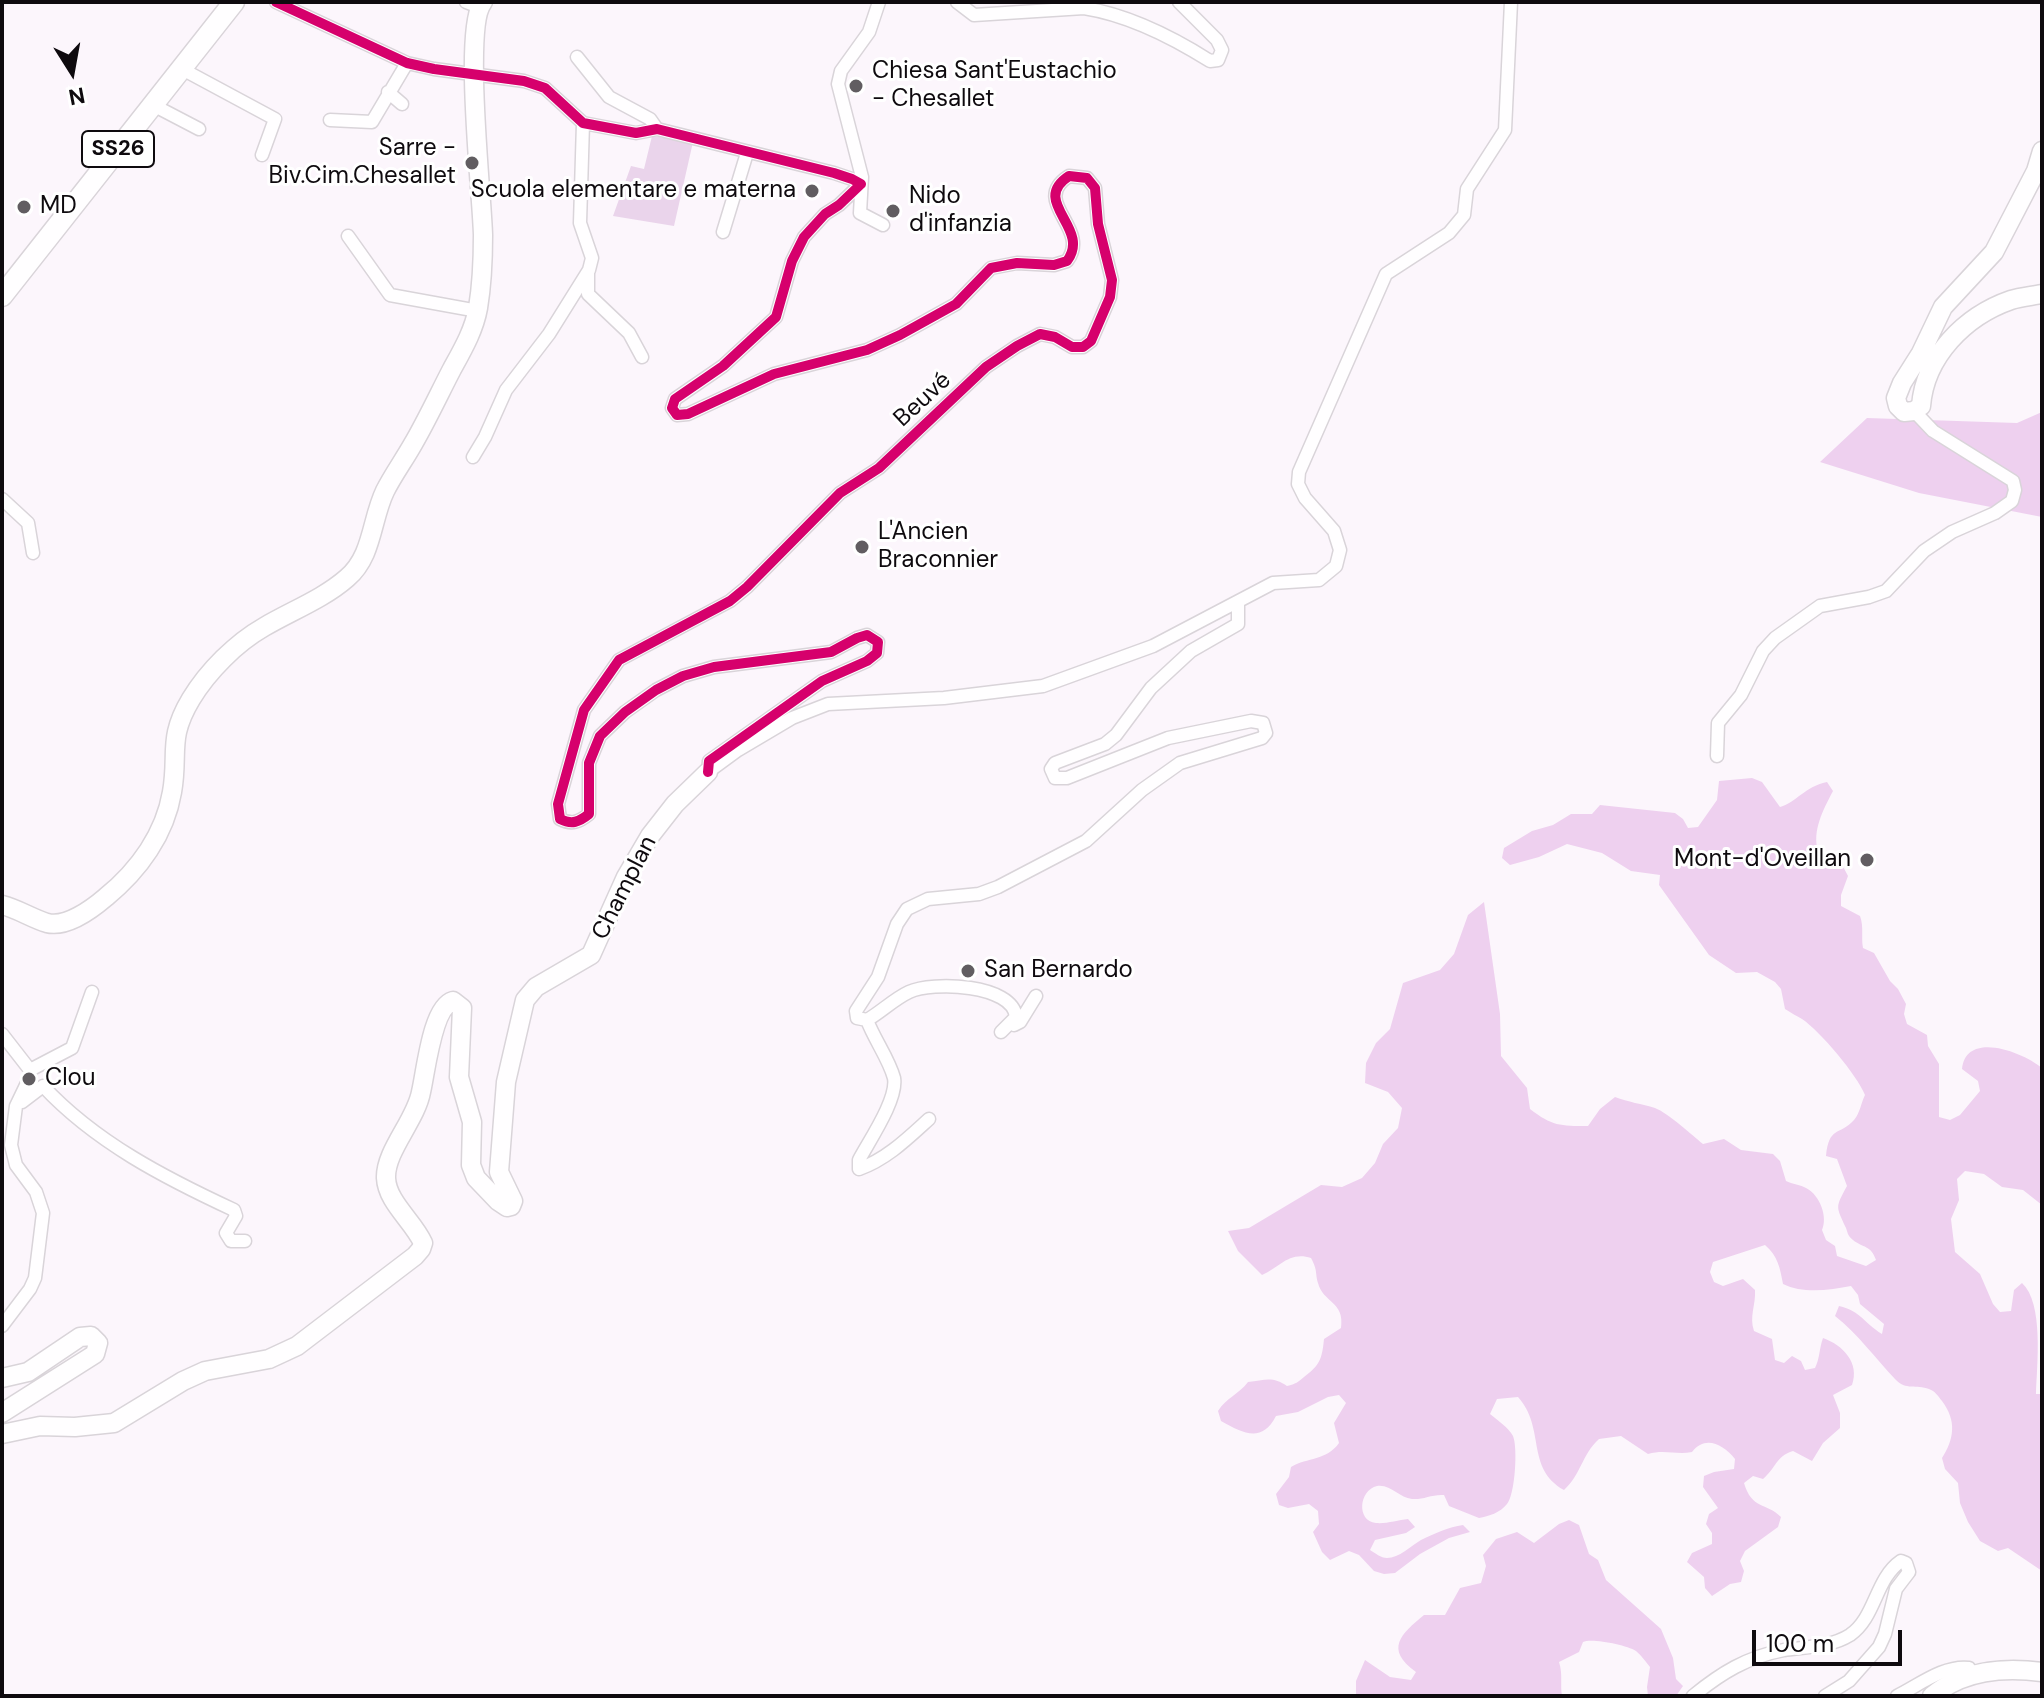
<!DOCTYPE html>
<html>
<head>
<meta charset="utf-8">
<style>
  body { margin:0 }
  #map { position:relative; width:2044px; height:1698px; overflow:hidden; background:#fcf6fc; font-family:"DM Sans",sans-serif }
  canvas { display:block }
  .frame { position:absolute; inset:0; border:4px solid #0e0a0e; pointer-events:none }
  .north { position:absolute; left:32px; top:32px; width:80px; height:80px; -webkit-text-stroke:6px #fff; paint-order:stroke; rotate:169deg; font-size:22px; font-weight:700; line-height:32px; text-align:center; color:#0e0a0e }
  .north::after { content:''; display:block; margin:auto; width:28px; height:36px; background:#0e0a0e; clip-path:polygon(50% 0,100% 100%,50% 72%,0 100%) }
  .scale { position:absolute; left:1752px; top:1630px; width:150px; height:36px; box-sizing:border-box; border:4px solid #0e0a0e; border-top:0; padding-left:10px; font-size:24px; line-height:28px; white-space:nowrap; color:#0e0a0e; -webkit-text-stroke:6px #fff; paint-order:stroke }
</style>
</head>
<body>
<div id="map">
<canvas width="2044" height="1698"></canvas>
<div class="frame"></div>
<div class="north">N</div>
<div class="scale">100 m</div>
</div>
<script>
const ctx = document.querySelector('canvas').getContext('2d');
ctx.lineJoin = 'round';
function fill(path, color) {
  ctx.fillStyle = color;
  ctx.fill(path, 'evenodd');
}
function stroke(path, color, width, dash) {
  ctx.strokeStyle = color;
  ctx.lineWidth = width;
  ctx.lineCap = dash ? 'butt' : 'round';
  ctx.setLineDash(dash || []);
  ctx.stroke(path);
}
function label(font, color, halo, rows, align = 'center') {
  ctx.font = font + ' "DM Sans",sans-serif';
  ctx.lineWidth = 6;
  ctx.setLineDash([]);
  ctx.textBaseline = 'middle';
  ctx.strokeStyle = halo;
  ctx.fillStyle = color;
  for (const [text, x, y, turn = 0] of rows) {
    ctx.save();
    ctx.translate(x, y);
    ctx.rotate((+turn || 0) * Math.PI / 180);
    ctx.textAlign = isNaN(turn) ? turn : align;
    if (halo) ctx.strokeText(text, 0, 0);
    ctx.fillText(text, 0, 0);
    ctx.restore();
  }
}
const green = new Path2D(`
  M652,136L693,142L674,226L613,216L631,166L644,169Z`);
const forest = new Path2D(`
  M2042,412V517L1919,493L1820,462L1867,418L2017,423Z
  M1752,778L1762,782L1780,807C1797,802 1804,787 1827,782L1833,791C1823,810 1812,831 1818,851L1838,857L1848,876L1841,895V906L1860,916C1864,927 1861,937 1863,948L1874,953L1890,981L1898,989L1906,1004L1904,1014L1907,1024L1927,1035L1928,1046L1939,1064V1117L1950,1120L1960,1115L1980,1091L1978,1081L1962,1069C1966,1030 2023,1052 2042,1068V1205L2023,1190L2002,1187L1984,1174L1965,1171L1957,1179L1959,1200L1951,1219L1955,1252L1980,1274L1993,1304L2000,1312L2011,1311L2014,1290L2022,1283C2044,1303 2037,1365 2036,1394H2042V1571L2008,1548L1998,1551L1980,1541L1968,1522L1960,1503L1958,1483L1945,1469L1942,1458C1954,1439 1957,1421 1942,1401C1938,1396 1935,1391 1929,1389C1916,1384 1906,1391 1895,1379C1875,1358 1858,1334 1835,1316L1839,1306C1861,1311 1864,1323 1882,1334L1884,1324L1860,1304L1858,1295L1851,1286C1830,1290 1803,1294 1783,1284C1780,1268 1778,1256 1765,1245L1713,1262L1710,1272L1714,1282L1723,1286L1743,1279L1755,1290C1756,1305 1749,1316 1754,1331L1772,1339L1775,1360L1784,1363L1792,1356L1801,1361L1805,1370L1815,1368C1820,1358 1819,1349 1823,1338C1843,1345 1860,1363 1852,1385L1833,1395L1840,1413V1428L1823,1443L1812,1461L1793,1451C1776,1456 1776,1468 1763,1479L1753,1476L1744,1483C1752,1510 1766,1502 1781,1517L1778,1527L1745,1551L1740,1561L1744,1571L1741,1582L1730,1584L1712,1596L1705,1588L1704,1577L1687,1562L1692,1553L1712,1544V1533L1706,1524L1709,1514L1718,1508L1703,1487L1704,1476L1714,1472L1734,1469L1735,1459C1723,1444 1705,1435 1692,1452C1676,1455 1664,1449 1648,1454L1621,1436L1599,1439C1582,1454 1581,1475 1564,1490C1525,1468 1546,1428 1518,1397L1497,1399L1490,1414C1497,1420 1509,1428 1513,1436C1518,1448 1515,1495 1507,1504C1500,1513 1489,1516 1479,1518L1449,1506L1444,1495C1432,1494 1423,1500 1412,1499C1399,1498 1391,1484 1377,1486C1359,1490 1356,1521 1376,1523C1386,1524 1398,1520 1408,1519L1415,1527L1406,1533L1375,1540L1370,1550C1375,1553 1381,1558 1387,1558C1399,1558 1411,1546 1421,1540C1433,1534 1449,1527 1463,1525L1470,1532L1449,1538L1420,1554L1395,1573L1384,1574L1374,1571L1359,1555L1349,1551L1330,1560L1322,1552L1313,1532L1319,1524L1318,1511L1309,1504L1288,1508L1279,1505L1276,1494L1289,1477L1291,1467C1308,1457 1326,1461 1339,1443L1334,1423L1346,1403L1339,1395L1328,1397L1298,1412L1276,1416C1262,1443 1244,1434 1221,1421L1218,1411C1226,1398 1239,1394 1248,1382C1265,1380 1273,1376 1287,1386C1296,1384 1298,1382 1304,1377C1320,1365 1322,1359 1324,1339L1341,1328C1345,1301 1323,1303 1318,1283C1315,1273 1318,1271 1311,1258C1289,1251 1279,1268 1262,1275L1238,1251L1228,1231L1249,1228L1321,1185L1342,1187L1362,1178L1375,1163L1383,1144L1398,1128L1402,1108L1388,1092L1365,1083L1366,1063L1376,1043L1390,1029L1403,983L1440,970L1454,954L1468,915L1484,902L1500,1014L1501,1056L1527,1088L1530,1109C1552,1126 1560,1126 1588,1126L1600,1109L1615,1097C1628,1102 1642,1104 1655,1108C1668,1113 1692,1135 1703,1144L1724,1139L1741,1150L1773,1154L1780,1161L1786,1181C1792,1184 1801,1185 1806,1188C1820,1195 1828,1217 1822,1230L1826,1240L1835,1246L1837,1256L1866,1266L1876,1260C1871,1245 1863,1248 1853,1240C1848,1236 1848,1234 1846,1228C1836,1206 1835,1208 1847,1186L1837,1159L1826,1156C1829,1126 1839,1136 1854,1120C1860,1113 1861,1103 1865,1095C1857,1075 1820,1031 1802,1019C1797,1016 1791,1013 1785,1009L1781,989L1775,982L1757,972L1736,973L1709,955L1659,885L1660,875L1631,871L1602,853L1567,844L1539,857L1510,865L1502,858L1504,848L1532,831L1553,825L1571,814H1592L1600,805L1675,813L1683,819L1688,828L1698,827L1717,800L1719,781Z
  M1569,1520L1579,1525L1589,1554L1598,1560L1606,1580L1661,1629L1673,1658L1676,1679L1683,1686L1676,1696H1648L1647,1687L1650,1667C1646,1662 1641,1655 1636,1651C1626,1645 1592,1638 1583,1642L1579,1652L1559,1662C1563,1674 1560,1684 1562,1696H1356V1681L1365,1660L1390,1677L1411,1680L1416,1672C1384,1649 1401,1634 1424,1615H1445L1460,1588L1481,1583L1486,1566L1483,1555L1496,1539L1517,1532L1534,1543L1559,1524Z`);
const street = new Path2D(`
  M276,2L407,63L434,69L524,81L545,88L583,123L636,133L657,129L834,173L852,179L861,184L839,205L825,214L804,237L792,261L776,317L723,366L675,399L672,408L677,415L688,414L774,374L867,350L900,335L956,304L991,268L1017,263L1054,265L1067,261C1092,228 1029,202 1069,176L1087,178L1095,188L1098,224L1112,280L1110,297L1091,341L1083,347H1072L1055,337L1040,334L1017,346L986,367L879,468L840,493L747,587L730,601L619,660L584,710L558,804L560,819C572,825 579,822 589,814V763L600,736L625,712L656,690L683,676L714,667L831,652L857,638L867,635L878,642L877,653L867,661L822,681L709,761L708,772
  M466,2L479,7
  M879,2L869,32L841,71L838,84L862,177L860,213L883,225
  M957,2L974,15L1084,8C1129,15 1172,37 1210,61L1218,60L1222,50L1217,40L1179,2
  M577,57L609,97L650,119L657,129
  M182,69L275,119L262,155
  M388,92L402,104
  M153,105L199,129
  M330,120L372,122L407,63
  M723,232L747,153
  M348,236L390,295L478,311
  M588,273V294L629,333L642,357
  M473,457L485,437L506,390L549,334L589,270L592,258L580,223L583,123
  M2,499L28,523L33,553
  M1717,756L1718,723L1741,695L1763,651L1775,638L1820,606L1869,597L1886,591L1924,551L1952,532L1995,513L2012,501L2015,490L2013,481L1933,431L1914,411
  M708,772L738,750L792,718L828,704L944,698L1043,686L1153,646L1273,583L1319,580L1336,566L1340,550L1334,531L1305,498L1298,484L1299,472L1386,274L1449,233L1464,215L1467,189L1505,130L1511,2
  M867,1020C881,1012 894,999 909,992C932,981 1013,984 1016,1017L1001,1032
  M1014,1025L1020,1022L1036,996
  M2,1034L30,1070L29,1079L16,1106L11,1145L16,1165L36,1192L43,1213L35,1278L30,1289L2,1326
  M30,1070L72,1048L92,992
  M22,1102L43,1086C95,1142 165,1178 234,1210L236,1216L226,1233L231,1241H245
  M929,1119C908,1138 887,1159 859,1169V1160C869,1141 898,1099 894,1078C889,1059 874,1039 867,1020L857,1018L856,1011L878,977L897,924L907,909L928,899L979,894L998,887L1086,841L1142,790L1180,763L1262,738L1266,733L1263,723L1251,721L1168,738L1067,778H1055L1051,769L1055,763L1105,744L1116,735L1151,688L1191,651L1238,624V603
  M1693,1696C1721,1673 1747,1657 1784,1650C1806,1647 1831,1647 1850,1635C1876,1617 1875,1579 1901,1561L1906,1563L1909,1572L1896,1589L1885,1634L1879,1647L1849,1681L1825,1696
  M1897,1696C1919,1685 1944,1665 1969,1668L1972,1674`);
const secondary = new Path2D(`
  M2042,151L2036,171L1994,252L1943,307L1921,353L1902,383L1896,398L1898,406L1904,412L1914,411L1921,406C1925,356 1965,316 2011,300C2020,297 2032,296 2042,294
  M2,905C18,909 31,918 47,923C66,928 92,909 106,897C139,870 165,834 172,792C179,753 167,739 191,699C208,671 236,643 264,627C291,611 323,599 347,578C373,556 371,520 385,491C393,475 404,460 413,444C427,420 439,394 452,369C463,349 474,330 478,308C482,284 483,259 483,235C482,195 463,26 483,2
  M2,1378L28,1372L80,1337L91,1336L98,1343L95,1354L2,1413
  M2,1434L40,1426L75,1427L114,1423L183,1381L205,1371L269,1359L297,1346L415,1256L421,1249L423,1243C413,1221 387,1202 386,1178C385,1151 416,1120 421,1092C426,1071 432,1007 453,1001L462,1008L459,1077L472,1122L471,1165L476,1178L498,1201L507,1207L511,1206L513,1201L499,1172L506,1082L525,1000L536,987L591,955L626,877L650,836L675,804L708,772
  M1932,1696C1964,1670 2003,1667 2042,1672`);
const primary = new Path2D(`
  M2,296L234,2`);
const cycleway = new Path2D(`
  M276,2L407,63L434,69L524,81L545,88L583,123L636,133L657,129L834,173L852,179L861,184L839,205L825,214L804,237L792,261L776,317L723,366L675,399L672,408L677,415L688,414L774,374L867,350L900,335L956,304L991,268L1017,263L1054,265L1067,261C1092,228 1029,202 1069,176L1087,178L1095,188L1098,224L1112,280L1110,297L1091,341L1083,347H1072L1055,337L1040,334L1017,346L986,367L879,468L840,493L747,587L730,601L619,660L584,710L558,804L560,819C572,825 579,822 589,814V763L600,736L625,712L656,690L683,676L714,667L831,652L857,638L867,635L878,642L877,653L867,661L822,681L709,761L708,772`);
const markers = [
  [856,86,8,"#615d61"],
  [472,163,8,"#615d61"],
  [812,191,8,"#615d61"],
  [24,207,8,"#615d61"],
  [893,211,8,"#615d61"],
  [862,547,8,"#615d61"],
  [1867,860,8,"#615d61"],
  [968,971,8,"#615d61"],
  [29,1079,8,"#615d61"]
];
const shields = [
  [118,149,72]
];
const shieldNames = [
  ["SS26",118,149]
];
const poiNames = [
  ["Chiesa Sant'Eustachio",872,72],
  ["- Chesallet",872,100],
  ["Sarre -",456,149,"right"],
  ["Biv.Cim.Chesallet",456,177,"right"],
  ["Scuola elementare e materna",796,191,"right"],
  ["Nido",909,197],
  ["d'infanzia",909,225],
  ["MD",40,207],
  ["L'Ancien",878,533],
  ["Braconnier",878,561],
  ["Mont-d'Oveillan",1851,860,"right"],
  ["San Bernardo",984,971],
  ["Clou",45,1079]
];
const streetNames = [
  ["Beuvé",923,400,-43],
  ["Champlan",625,888,-63]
];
fill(green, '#ead4eb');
fill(forest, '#eed0ef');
stroke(street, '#d9d4d9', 15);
stroke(secondary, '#d9d4d9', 21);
stroke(primary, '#d9d4d9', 23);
stroke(street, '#fffeff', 12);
stroke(secondary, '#fffeff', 18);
stroke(primary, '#fffeff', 20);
stroke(cycleway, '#d6006c', 10);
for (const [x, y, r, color] of markers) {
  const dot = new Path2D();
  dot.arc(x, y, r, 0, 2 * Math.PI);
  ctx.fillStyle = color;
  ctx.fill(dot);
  stroke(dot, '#fff', 3);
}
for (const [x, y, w] of shields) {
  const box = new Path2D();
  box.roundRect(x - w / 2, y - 18, w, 36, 6);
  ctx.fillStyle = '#fff';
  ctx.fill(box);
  stroke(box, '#0e0a0e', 2);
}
label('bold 22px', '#0e0a0e', null, shieldNames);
label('24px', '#0e0a0e', '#fff', poiNames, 'left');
label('24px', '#0e0a0e', '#fff', streetNames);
</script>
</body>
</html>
